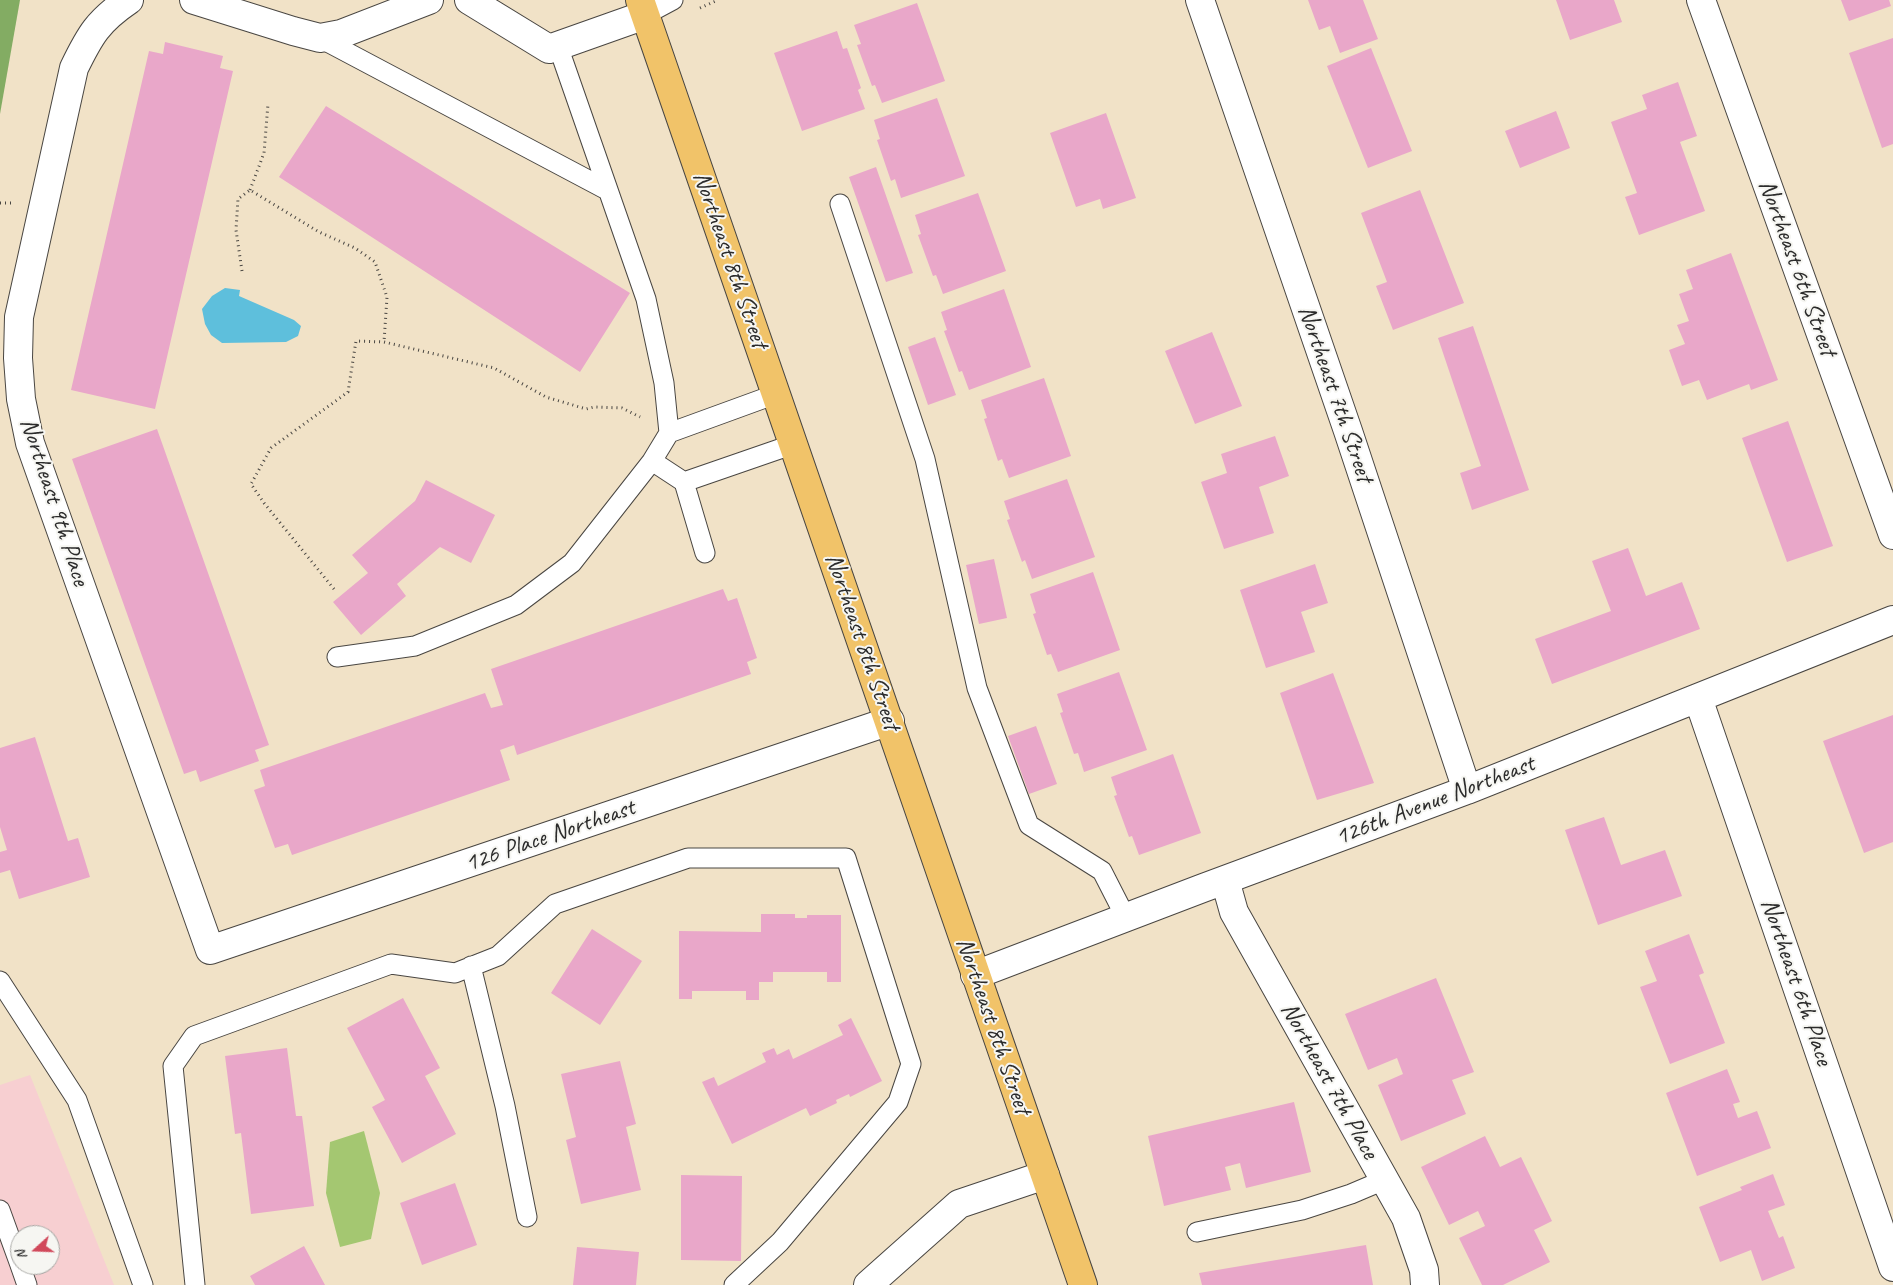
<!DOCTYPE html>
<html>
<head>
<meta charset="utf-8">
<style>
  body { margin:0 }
  #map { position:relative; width:1893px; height:1285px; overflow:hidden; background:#f1e2c7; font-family:Caveat,sans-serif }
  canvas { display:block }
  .north { position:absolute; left:10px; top:1225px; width:50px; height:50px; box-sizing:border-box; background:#f6f6f2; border:1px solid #a5a5a2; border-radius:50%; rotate:250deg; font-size:14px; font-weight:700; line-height:20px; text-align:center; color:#2b2b2b }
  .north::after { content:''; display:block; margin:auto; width:18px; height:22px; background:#d1495b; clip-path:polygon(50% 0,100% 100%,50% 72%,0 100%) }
</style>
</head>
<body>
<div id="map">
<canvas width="1893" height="1285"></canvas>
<div class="north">N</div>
</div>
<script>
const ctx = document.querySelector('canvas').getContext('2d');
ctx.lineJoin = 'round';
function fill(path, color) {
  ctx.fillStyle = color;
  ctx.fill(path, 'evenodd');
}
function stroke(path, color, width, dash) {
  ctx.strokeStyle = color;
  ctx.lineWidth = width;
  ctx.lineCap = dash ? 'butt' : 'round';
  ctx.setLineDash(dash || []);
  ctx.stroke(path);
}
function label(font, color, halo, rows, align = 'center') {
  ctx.font = font + ' Caveat,sans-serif';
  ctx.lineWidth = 4;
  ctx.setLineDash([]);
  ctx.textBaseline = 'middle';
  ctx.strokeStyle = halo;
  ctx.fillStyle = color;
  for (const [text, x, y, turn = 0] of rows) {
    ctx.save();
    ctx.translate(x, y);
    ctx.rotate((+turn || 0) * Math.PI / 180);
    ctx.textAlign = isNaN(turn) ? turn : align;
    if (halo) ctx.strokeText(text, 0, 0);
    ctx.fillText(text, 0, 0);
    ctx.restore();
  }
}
const built = new Path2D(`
  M30,1075L114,1285H0V1085ZM20,1235H50V1265H20Z`);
const green = new Path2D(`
  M364,1131L380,1193L371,1239L340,1247L326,1193L330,1142Z`);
const forest = new Path2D(`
  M0,0H20L0,114Z`);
const water = new Path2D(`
  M225,288L240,290L239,296L294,320L301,326L298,336L286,342L222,343L211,335L205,324L202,309L212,296Z`);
const building = new Path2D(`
  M1308,0H1363L1378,39L1340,53L1330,26L1319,30Z
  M1556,0H1614L1622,22L1570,40Z
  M1841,0H1889L1891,6L1849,21Z
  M917,3L945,81L882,103L875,85L872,86L857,45L861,44L854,25Z
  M837,31L843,49L847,48L861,88L858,90L865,109L802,131L774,53Z
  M1893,38V144L1882,148L1849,53Z
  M165,42L223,56L220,68L233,71L155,409L71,390L149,51L163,54Z
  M1371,48L1412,151L1368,168L1327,66Z
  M1678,82L1697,136L1680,142L1705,211L1639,235L1625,197L1637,193L1611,122L1647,109L1642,95Z
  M937,98L965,176L901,198L895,179L891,181L877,140L880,139L874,120Z
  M326,106L630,293L580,372L279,177Z
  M1556,111L1570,148L1520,168L1505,131Z
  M1106,113L1136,198L1103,209L1100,199L1076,207L1050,133Z
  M876,167L913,273L886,282L849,177Z
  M1420,190L1464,303L1393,330L1376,286L1387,282L1361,213Z
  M978,193L1006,271L943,294L936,275L933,276L918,235L921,234L915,215Z
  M1731,253L1778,380L1751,390L1749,384L1707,400L1699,380L1682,386L1669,350L1685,344L1677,325L1689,321L1679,294L1693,289L1686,270Z
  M1004,289L1031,367L969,390L962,371L959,372L944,331L947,330L941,312Z
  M1473,326L1529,490L1472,510L1460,473L1481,466L1438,338Z
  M1212,332L1242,406L1195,424L1165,351Z
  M935,337L956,395L928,405L908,347Z
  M1044,378L1071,456L1009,478L1002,459L998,461L984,419L987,418L981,400Z
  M1788,421L1833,546L1787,562L1742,438Z
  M157,429L269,745L255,750L259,761L200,782L196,770L184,774L72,459Z
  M1275,436L1289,476L1259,487L1274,533L1224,549L1201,482L1227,473L1221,454Z
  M1067,479L1095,557L1032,579L1025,560L1022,562L1007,520L1010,519L1004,501Z
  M426,480L495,515L471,563L440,547L397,584L406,596L361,635L333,602L368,573L352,555L415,501Z
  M1628,548L1646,596L1682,582L1700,629L1552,684L1535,639L1611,611L1592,561Z
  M994,559L1007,618L979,624L966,565Z
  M1315,564L1328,603L1301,612L1315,652L1266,668L1240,590Z
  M1093,572L1120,650L1058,672L1051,654L1047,655L1033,614L1036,613L1030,594Z
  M723,589L728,601L737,598L757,658L747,662L751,674L517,755L514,745L500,750L510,780L292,855L288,844L275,848L254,790L265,786L260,770L485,693L491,708L503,705L491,669Z
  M1119,672L1147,750L1084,772L1078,753L1074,754L1060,713L1063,712L1057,694Z
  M1333,673L1374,783L1317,800L1280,693Z
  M1893,715V842L1864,853L1823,741Z
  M1036,726L1057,784L1029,794L1008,736Z
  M35,737L68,841L78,838L90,877L19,899L10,870L0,873V852L7,850L0,827V748Z
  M1173,754L1201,833L1139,855L1132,836L1129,837L1114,796L1117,795L1111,777Z
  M1604,817L1621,865L1665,850L1682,896L1598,925L1565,830Z
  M761,914H795V918H807V915H841V982H827V972H773V982H759V1000H746V991H692V999H679V931L761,932Z
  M592,929L642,961L600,1025L551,993Z
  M1689,934L1704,973L1699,975L1725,1043L1670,1064L1640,987L1657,981L1645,951Z
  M1436,978L1474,1072L1452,1080L1466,1114L1401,1141L1378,1085L1403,1074L1397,1058L1368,1070L1345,1014Z
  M403,998L440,1068L425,1076L456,1134L402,1163L372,1107L385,1100L347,1028Z
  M851,1018L882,1081L850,1097L849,1094L836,1100L837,1103L810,1116L806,1108L732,1144L702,1082L714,1077L718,1086L766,1062L762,1053L774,1048L777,1055L789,1049L793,1059L843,1035L838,1025Z
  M287,1048L296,1116H302L314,1206L251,1214L241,1133L235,1134L225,1056Z
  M620,1061L636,1124L626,1127L641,1190L581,1204L566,1140L576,1137L561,1074Z
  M1727,1069L1740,1102L1733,1104L1738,1118L1757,1111L1771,1148L1697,1176L1666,1093Z
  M1294,1102L1311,1172L1246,1188L1240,1163L1225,1167L1231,1190L1164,1206L1148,1136Z
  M1485,1136L1500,1167L1521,1157L1552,1221L1534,1230L1550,1262L1503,1285H1482L1459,1238L1485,1226L1478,1211L1449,1225L1421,1167Z
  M1773,1174L1785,1205L1768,1211L1779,1238L1783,1236L1795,1268L1762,1281L1751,1250L1720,1262L1699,1207L1742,1190L1740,1187Z
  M681,1175L742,1176L741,1261L681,1260Z
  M455,1183L477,1245L422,1265L400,1203Z
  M1366,1245L1373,1285H1202L1199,1273Z
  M304,1246L325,1285H255L250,1276Z
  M577,1247L639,1252L636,1285H573Z`);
const path = new Path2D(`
  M700,8L718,0
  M250,190L264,153L268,104
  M0,203H13
  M242,271L236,230L238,199L250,190L319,232L355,248L375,262L387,297L384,342
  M334,589L264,503L251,484L271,448L348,392L356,341L384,342L494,368L546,397L586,409L594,407L622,408L640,417`);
const lane = new Path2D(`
  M645,15L673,0
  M320,38L607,190
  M558,46L646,299L664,383L669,433
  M840,204L925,459L977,688L1029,825L1102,871L1126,918
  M652,461L684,482L794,444
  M684,482L705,553
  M337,657L415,646L516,605L572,563L652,461L669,433L776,394
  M471,966L505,1106L527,1217
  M0,981L77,1100L143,1285
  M0,1210L20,1265
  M1197,1232L1302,1210L1351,1194L1384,1180
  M20,1265L27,1285
  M195,1285L173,1066L194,1036L391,964L455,973L498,956L555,904L688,858H846L911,1064L898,1102L780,1242L734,1285`);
const street = new Path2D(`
  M129,0C98,21 90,35 74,68L19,317L18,358L21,399L30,443L210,950L890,721
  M194,0L293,31L320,38L341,34L429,0
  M469,0L549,49L645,15
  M1200,0L1348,431L1467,790
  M1701,0L1893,535
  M1698,698L1893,1267
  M1225,880L1234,912L1406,1218L1424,1270L1425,1285
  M975,975L1203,888L1467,790L1893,620
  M868,1285L959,1204L1045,1175`);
const primary = new Path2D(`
  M640,0L1083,1285`);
const streetNames = [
  ["Northeast 8th Street",730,260,71],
  ["Northeast 6th Street",1797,268,70],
  ["Northeast 7th Street",1335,394,71],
  ["Northeast 9th Place",54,502,72],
  ["Northeast 8th Street",862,642,71],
  ["126th Avenue Northeast",1435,801,-21],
  ["126 Place Northeast",550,836,-19],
  ["Northeast 6th Place",1796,982,71],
  ["Northeast 8th Street",993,1026,71],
  ["Northeast 7th Place",1329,1081,61]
];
fill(built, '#f7cfd1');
fill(green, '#a4c771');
fill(forest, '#83ac63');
fill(water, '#5ebfdc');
fill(building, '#e9a7c9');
stroke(lane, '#494642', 21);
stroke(street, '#494642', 30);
stroke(primary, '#494642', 30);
stroke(path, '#494642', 3, [1, 4]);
stroke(lane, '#fff', 19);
stroke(street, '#fff', 28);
stroke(primary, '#f1c369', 28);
label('25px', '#2b2b2b', '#f6f6f2', streetNames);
</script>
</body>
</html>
